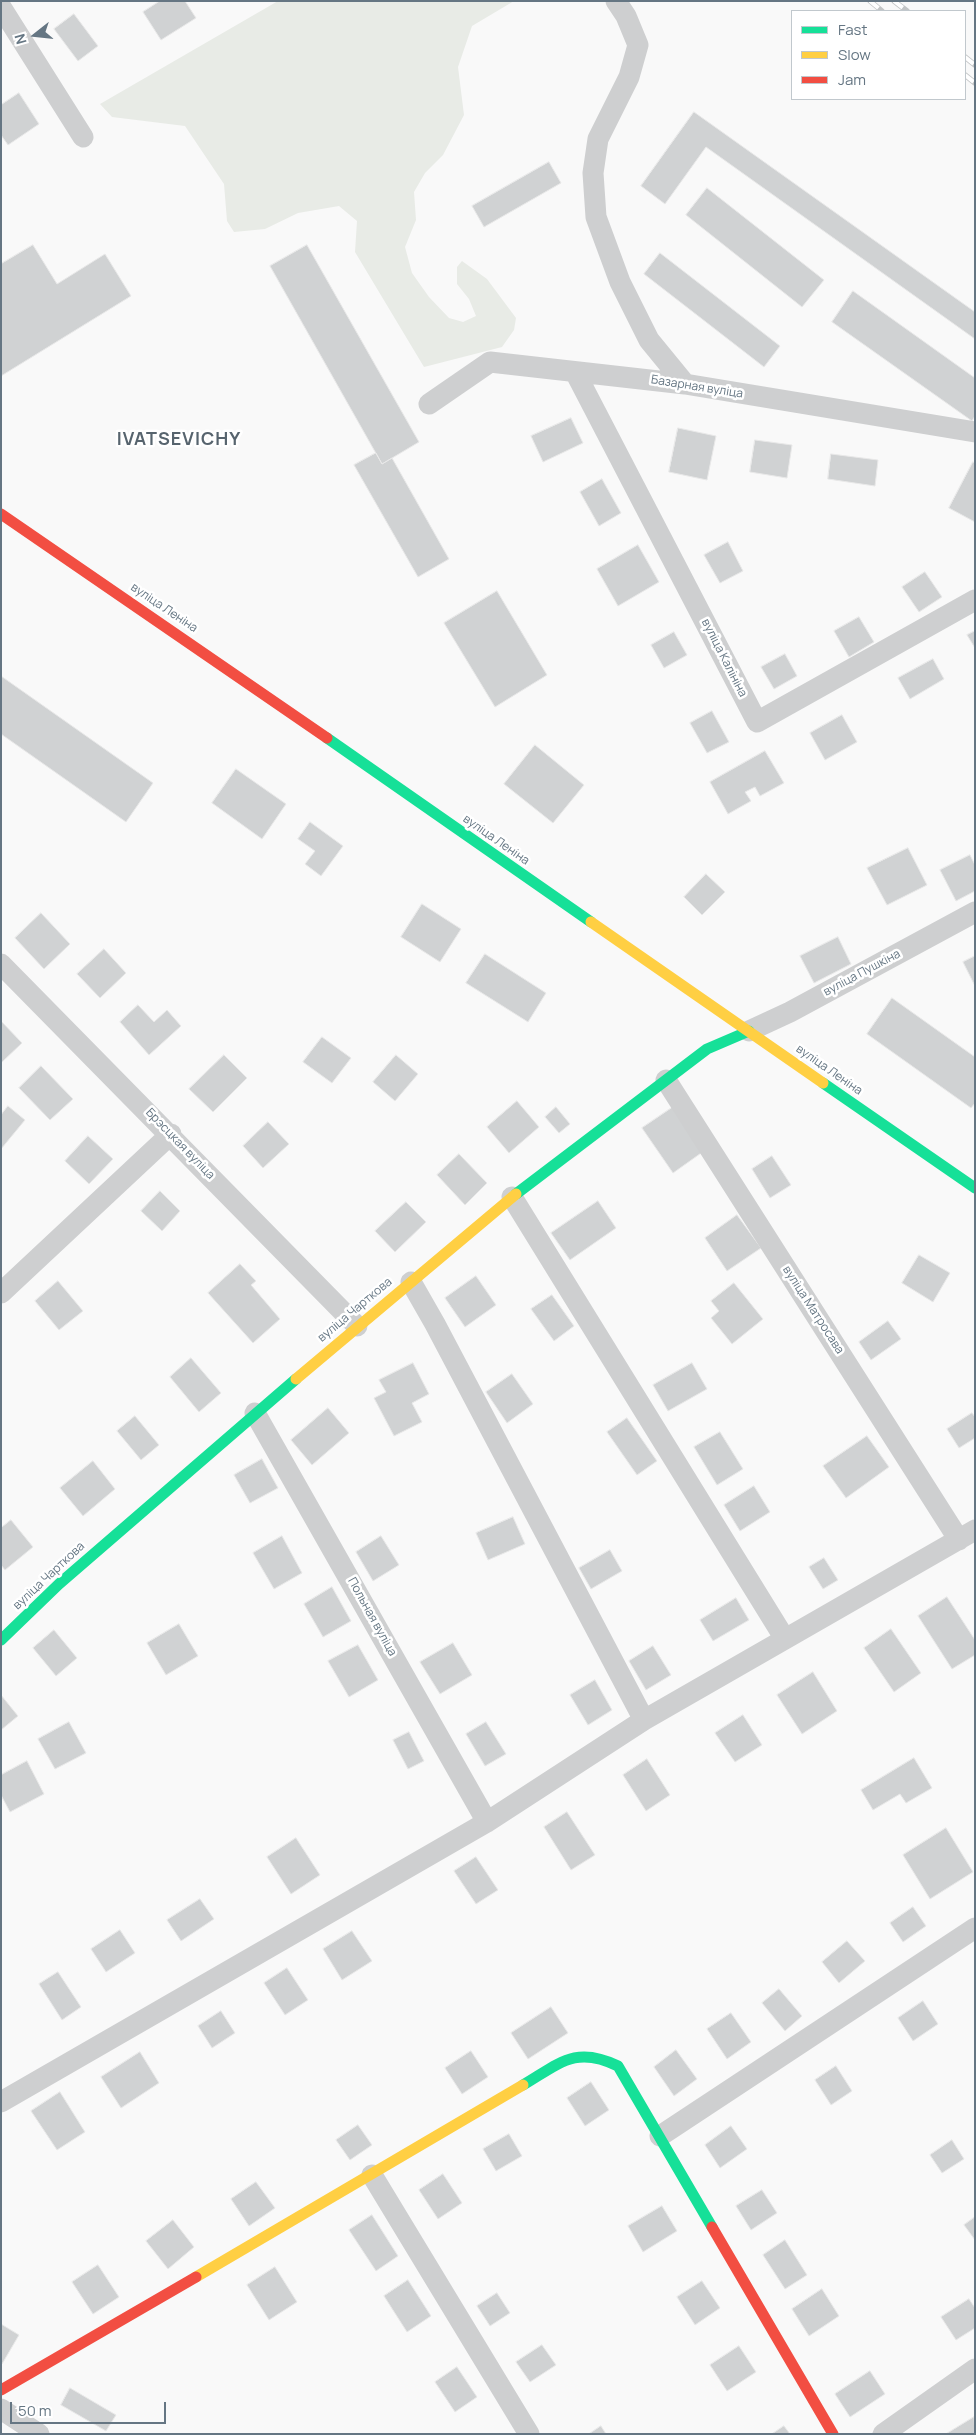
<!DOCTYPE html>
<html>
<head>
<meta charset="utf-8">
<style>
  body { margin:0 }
  #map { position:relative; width:976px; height:2435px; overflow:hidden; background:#f9f9f9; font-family:Manrope,sans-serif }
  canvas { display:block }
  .frame { position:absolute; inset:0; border:2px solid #657683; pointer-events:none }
  .legend { position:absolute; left:791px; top:10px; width:175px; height:90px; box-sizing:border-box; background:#fff; border:1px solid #c1c8cd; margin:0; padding:6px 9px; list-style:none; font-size:15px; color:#657683 }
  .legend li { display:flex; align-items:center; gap:10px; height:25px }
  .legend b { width:25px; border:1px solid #c1c8cd }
  .north { position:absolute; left:10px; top:10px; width:50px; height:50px; -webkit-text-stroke:4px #fff; paint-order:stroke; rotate:254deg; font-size:14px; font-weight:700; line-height:20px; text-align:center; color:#657683 }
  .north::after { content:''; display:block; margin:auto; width:18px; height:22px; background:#657683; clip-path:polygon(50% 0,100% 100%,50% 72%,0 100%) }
  .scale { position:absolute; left:10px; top:2402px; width:156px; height:22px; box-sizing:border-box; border:2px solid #657683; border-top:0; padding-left:6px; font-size:15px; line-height:18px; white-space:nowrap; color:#657683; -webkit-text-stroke:4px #fff; paint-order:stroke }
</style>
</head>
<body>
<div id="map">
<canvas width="976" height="2435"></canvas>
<div class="frame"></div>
<ul class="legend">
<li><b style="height:6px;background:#16e098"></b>Fast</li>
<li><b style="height:6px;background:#ffcf43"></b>Slow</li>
<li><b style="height:6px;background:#f24e42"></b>Jam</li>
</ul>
<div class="north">N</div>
<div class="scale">50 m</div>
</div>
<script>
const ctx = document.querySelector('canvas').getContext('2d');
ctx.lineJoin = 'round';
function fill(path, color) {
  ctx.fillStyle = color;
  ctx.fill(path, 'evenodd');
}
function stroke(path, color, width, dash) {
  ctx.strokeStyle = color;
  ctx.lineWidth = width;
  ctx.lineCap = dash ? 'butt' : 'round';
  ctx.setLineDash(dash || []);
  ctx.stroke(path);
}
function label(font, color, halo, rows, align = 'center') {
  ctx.font = font + ' Manrope,sans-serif';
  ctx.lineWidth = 5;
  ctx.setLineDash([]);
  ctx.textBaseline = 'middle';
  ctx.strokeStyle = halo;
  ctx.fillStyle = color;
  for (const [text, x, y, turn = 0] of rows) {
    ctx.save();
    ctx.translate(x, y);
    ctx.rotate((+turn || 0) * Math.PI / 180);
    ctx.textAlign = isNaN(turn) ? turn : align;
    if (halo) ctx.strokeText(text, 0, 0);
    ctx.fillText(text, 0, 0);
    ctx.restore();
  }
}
const green = new Path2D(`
  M278,1H514L472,26L458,67L464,115L443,155L425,173L414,192L416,220L405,247L412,273L429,297L449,318L463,322L476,316L469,299L457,284V267L462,261L487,279L516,318L514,330L502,347L424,367L355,252L357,221L339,206L298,213L265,229L234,232L227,221L224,184L185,126L112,117L100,104Z`);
const building = new Path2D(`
  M160,1H185L196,18L161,40L143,12Z
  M74,14L98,46L78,61L54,29Z
  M19,93L39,124L8,145L1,135V105Z
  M694,112L975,312V339L706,147L665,204L641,186Z
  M549,162L561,183L484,227L472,206Z
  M707,188L824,280L802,307L686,215Z
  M33,245L57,284L105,254L131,296L1,376V264Z
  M307,245L419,442L382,464L270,266Z
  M660,253L780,346L764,367L644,274Z
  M853,291L975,378V416L972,421L832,322Z
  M571,418L583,443L543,462L531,436Z
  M678,428L716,436L707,480L669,472Z
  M755,440L792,445L787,478L750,472Z
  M376,453L382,464L392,458L449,559L418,577L354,465Z
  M831,454L878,460L875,486L828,479Z
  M973,462L975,463V522L949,508Z
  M602,479L621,513L599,526L580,492Z
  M728,542L743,571L720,583L704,555Z
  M638,545L659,582L618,606L597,569Z
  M925,572L942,597L919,612L902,587Z
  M497,591L547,675L495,707L444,623Z
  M859,617L874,642L849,657L834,631Z
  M975,631V648L967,635Z
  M674,632L687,655L664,668L651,645Z
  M785,654L797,676L774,689L761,667Z
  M933,659L944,679L910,699L898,678Z
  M1,676L153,783L126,822L1,734Z
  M712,711L729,742L707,753L690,723Z
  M842,715L857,742L825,760L810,733Z
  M535,745L584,785L553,823L504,784Z
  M765,751L784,783L760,796L755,787L745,792L751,801L728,814L710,782Z
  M236,769L286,804L262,839L212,803Z
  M310,822L343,846L321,876L305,864L315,851L298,839Z
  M908,848L927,885L887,905L867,868Z
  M970,855L975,865V891L956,901L940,870Z
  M706,874L725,892L702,915L684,897Z
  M422,904L461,929L440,962L401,937Z
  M41,913L70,944L44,969L15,938Z
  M838,937L851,964L814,983L800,956Z
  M104,949L126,973L100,998L77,974Z
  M485,954L546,993L528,1022L466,983Z
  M975,956V986L963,962Z
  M892,998L975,1057V1103L971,1108L867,1034Z
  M138,1005L154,1022L167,1010L181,1026L149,1055L120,1022Z
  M1,1021L22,1043L1,1063Z
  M322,1037L351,1058L332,1083L303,1062Z
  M224,1055L247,1078L213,1112L189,1089Z
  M396,1055L418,1074L395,1101L373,1082Z
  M41,1066L73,1099L50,1120L19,1088Z
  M517,1101L539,1127L509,1153L487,1127Z
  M8,1106L25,1120L1,1149V1115Z
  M556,1107L570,1124L559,1133L545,1117Z
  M673,1107L704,1151L673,1173L642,1128Z
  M268,1122L289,1144L263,1168L243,1146Z
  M88,1136L113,1159L89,1184L65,1161Z
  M459,1154L487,1183L465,1205L437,1175Z
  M772,1156L791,1185L770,1198L752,1169Z
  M160,1191L180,1211L162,1231L141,1211Z
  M598,1201L616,1228L570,1260L551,1233Z
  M406,1202L426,1222L395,1252L375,1231Z
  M737,1215L761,1248L727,1271L705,1238Z
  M919,1255L950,1273L933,1302L902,1283Z
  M240,1264L256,1281L251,1285L280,1319L253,1343L208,1293Z
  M476,1276L496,1305L465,1327L445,1298Z
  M58,1281L83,1311L59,1330L35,1301Z
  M734,1283L763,1319L732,1344L711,1318L719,1311L711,1301Z
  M552,1295L574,1326L554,1341L531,1309Z
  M888,1321L901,1339L871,1360L859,1342Z
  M191,1358L221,1393L199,1412L170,1377Z
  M413,1363L429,1394L412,1403L422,1422L394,1436L374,1398L386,1392L379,1380Z
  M692,1363L707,1389L668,1411L653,1385Z
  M512,1374L533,1404L507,1423L486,1392Z
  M328,1408L349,1433L312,1465L291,1440Z
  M972,1413L975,1417V1438L959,1448L947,1429Z
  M135,1416L159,1445L141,1460L117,1431Z
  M627,1418L657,1461L637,1475L607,1432Z
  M720,1432L743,1469L717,1485L694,1447Z
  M867,1436L889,1467L846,1498L823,1466Z
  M262,1459L278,1488L250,1503L234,1475Z
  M93,1461L115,1489L83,1516L60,1488Z
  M754,1486L770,1512L740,1531L724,1505Z
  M513,1517L525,1544L488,1560L476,1533Z
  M11,1520L33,1547L5,1570L1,1565V1528Z
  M282,1536L302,1573L274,1589L253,1553Z
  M381,1536L399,1565L373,1581L356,1552Z
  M610,1550L622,1571L591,1589L579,1568Z
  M824,1558L838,1580L823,1589L809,1567Z
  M332,1587L351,1621L323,1637L304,1604Z
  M947,1597L975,1640V1655L952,1669L918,1616Z
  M736,1598L749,1620L713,1641L700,1620Z
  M179,1624L198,1656L166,1675L147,1643Z
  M891,1629L921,1673L894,1692L864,1648Z
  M54,1630L77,1658L56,1676L33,1648Z
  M453,1643L472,1675L440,1694L420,1662Z
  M358,1645L378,1680L349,1697L328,1661Z
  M653,1646L671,1675L646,1690L629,1661Z
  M813,1672L837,1711L802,1734L777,1695Z
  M595,1680L612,1710L588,1725L570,1695Z
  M1,1695L18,1716L1,1730Z
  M743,1715L762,1745L735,1762L715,1733Z
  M69,1722L86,1753L55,1769L38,1739Z
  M486,1722L506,1754L485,1766L466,1734Z
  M409,1732L424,1761L408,1769L393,1740Z
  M914,1758L932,1788L906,1803L900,1794L873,1810L861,1790Z
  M647,1759L670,1795L646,1811L623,1775Z
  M27,1761L44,1794L10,1812L1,1795V1775Z
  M567,1812L595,1855L571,1870L544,1827Z
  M946,1828L973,1872L930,1899L903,1855Z
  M296,1838L320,1875L291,1894L267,1857Z
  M476,1857L498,1890L476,1904L454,1871Z
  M200,1899L214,1919L181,1941L167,1920Z
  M913,1907L926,1926L903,1942L890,1923Z
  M120,1930L135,1953L106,1972L91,1949Z
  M352,1931L372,1961L342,1980L323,1949Z
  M847,1941L865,1961L839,1983L822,1962Z
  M287,1968L308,2000L285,2015L264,1983Z
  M58,1972L81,2007L62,2020L39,1984Z
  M779,1989L802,2016L785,2031L762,2003Z
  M923,2001L938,2024L913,2041L898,2018Z
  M551,2007L568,2033L528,2059L511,2033Z
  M221,2011L235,2033L212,2048L198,2026Z
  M731,2013L751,2042L727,2059L707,2029Z
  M676,2050L697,2079L674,2096L654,2067Z
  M471,2051L488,2077L462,2094L445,2068Z
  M140,2052L159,2083L121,2108L101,2077Z
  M836,2066L852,2091L831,2105L815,2080Z
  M591,2082L609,2110L585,2126L567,2098Z
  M60,2092L85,2132L57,2150L31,2111Z
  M358,2125L372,2145L350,2160L336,2140Z
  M731,2126L747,2149L720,2168L705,2145Z
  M509,2134L522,2156L496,2171L483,2149Z
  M952,2140L964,2159L942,2173L930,2155Z
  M443,2174L462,2203L438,2219L419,2190Z
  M256,2182L275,2208L249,2226L231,2199Z
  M762,2190L777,2213L751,2230L736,2206Z
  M662,2206L677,2231L643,2252L628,2226Z
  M372,2215L398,2256L376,2271L349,2230Z
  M975,2217V2240L964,2225Z
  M173,2220L194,2247L168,2269L146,2241Z
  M785,2240L807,2275L785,2289L763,2255Z
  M98,2265L119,2297L93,2314L72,2282Z
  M275,2267L297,2302L269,2320L247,2285Z
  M408,2280L431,2316L407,2332L384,2296Z
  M702,2281L720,2308L695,2325L677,2297Z
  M822,2289L839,2316L809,2336L792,2309Z
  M497,2293L510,2313L490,2326L477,2306Z
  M969,2299L975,2308V2328L956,2340L941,2317Z
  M1,2324L19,2335L2,2364H1Z
  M542,2345L556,2365L530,2382L516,2362Z
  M739,2346L756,2372L727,2391L710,2365Z
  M457,2367L477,2397L455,2412L435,2382Z
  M870,2371L885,2394L850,2417L835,2394Z
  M70,2388L116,2415L106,2431L61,2405Z
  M974,2417L975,2434H946Z
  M601,2426L606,2434H589Z
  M784,2426L790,2434H772Z`);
const street = new Path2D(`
  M616,1L626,16L638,45L629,77L598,139L593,173L596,217L620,282L649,340L685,384
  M1,7L83,137
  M575,372L757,722L975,600
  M429,404L490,362L685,384L975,432
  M1,964L357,1326
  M749,1031L790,1012L975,912
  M666,1080L959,1540
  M512,1197L785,1639
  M411,1282L435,1324L644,1720
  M1,1293L171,1134
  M255,1413L487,1822
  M1,2102L487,1822L644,1720L975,1530
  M660,2136L975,1928
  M372,2175L529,2434
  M1,2409L39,2434
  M883,2434L975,2369`);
const fast = new Path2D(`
  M327,738L591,922
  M823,1083L975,1188
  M516,1194L707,1049L749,1031
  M1,1640L59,1584L296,1379
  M523,2085C559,2064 575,2045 618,2066L712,2227`);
const slow = new Path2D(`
  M591,922L823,1083
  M296,1379L516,1194
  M196,2277L523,2085`);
const jam = new Path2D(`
  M1,514L327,738
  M712,2227L833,2434
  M1,2390L196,2277`);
const rail = new Path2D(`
  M870,1L882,11
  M894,1L907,11
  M965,57L975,65
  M965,75L975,83`);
const streetNames = [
  ["Базарная вуліца",697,387,9],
  ["вуліца Леніна",164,608,34],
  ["вуліца Калініна",724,658,63],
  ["вуліца Леніна",496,840,35],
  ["вуліца Пушкіна",862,973,-28],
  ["вуліца Леніна",829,1070,35],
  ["Брэсцкая вуліца",180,1144,46],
  ["вуліца Чарткова",355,1310,-40],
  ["вуліца Матросава",813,1310,57],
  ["вуліца Чарткова",49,1576,-43],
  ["Польная вуліца",372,1617,61]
];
const districtNames = [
  ["IVATSEVICHY",179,440]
];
fill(green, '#e8ebe6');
fill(building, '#d0d2d3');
stroke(building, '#e8e8e8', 1);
stroke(street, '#cecfd0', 21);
stroke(fast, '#16e098', 11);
stroke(slow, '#ffcf43', 11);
stroke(jam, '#f24e42', 11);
stroke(rail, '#c3c5c6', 5.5);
stroke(rail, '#fff', 4, [11]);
label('12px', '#657683', '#fff', streetNames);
ctx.letterSpacing = '1px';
label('bold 18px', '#57646e', '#fff', districtNames);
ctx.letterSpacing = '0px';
</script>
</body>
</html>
